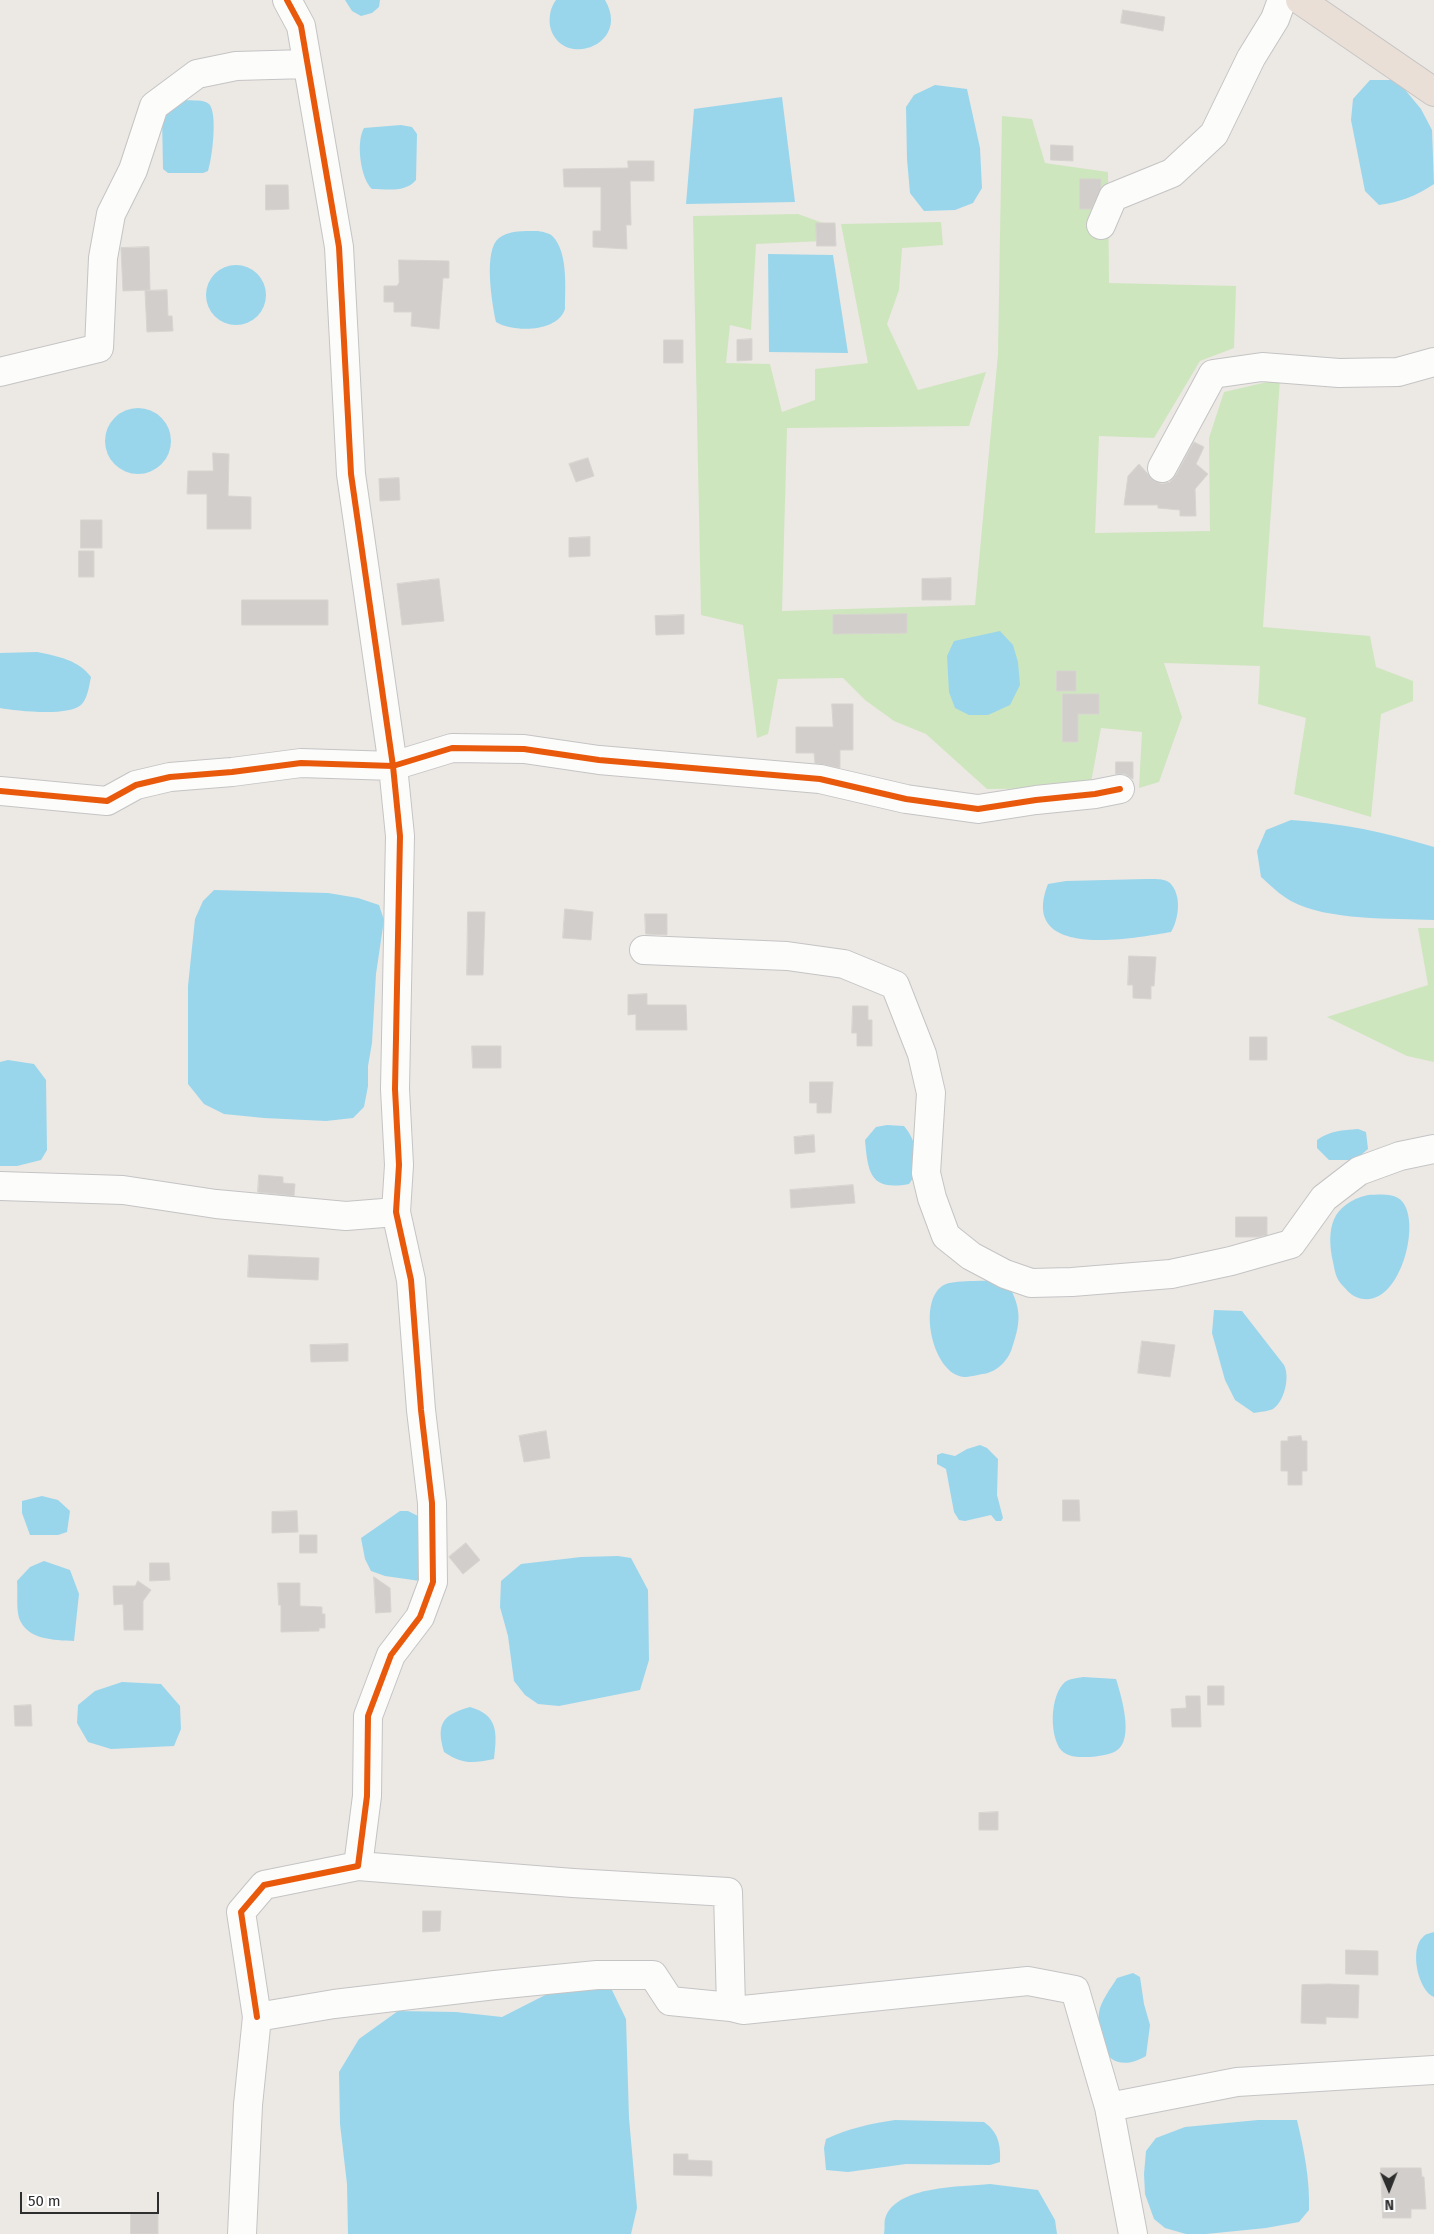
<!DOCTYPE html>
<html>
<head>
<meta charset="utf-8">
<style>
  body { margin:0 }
  #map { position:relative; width:1434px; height:2234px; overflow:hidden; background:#ece8e4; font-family:"Fira Sans",sans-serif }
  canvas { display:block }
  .north { position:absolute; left:1364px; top:2164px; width:50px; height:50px; -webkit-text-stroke:4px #fff; paint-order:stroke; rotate:179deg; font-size:14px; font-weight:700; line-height:20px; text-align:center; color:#2e2e2e }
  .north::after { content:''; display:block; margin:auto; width:18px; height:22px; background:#2e2e2e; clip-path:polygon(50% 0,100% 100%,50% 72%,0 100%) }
  .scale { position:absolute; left:20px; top:2192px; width:139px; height:22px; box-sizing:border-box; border:2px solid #2e2e2e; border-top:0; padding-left:6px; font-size:15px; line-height:18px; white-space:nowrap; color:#2e2e2e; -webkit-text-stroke:4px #fff; paint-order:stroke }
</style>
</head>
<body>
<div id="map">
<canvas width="1434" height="2234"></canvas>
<div class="north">N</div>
<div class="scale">50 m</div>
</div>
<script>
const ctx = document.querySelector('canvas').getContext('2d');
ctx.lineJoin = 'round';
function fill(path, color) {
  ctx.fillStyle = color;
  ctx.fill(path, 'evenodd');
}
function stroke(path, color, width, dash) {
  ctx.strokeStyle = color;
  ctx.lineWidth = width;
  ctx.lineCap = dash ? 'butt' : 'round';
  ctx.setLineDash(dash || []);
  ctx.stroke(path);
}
const green = new Path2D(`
  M1002,116L1032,119L1045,163L1108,172L1109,283L1236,286L1234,348L1200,361L1154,438L1099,436L1095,533L1210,531L1209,438L1224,392L1280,379L1263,627L1370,636L1376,667L1413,681V701L1381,714L1371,817L1294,794L1306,718L1258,704L1260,666L1164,663L1182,717L1159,782L1139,788L1142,732L1101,728L1090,788L987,789L926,734L894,721L865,700L843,678L778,679L768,734L757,738L743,625L701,615L693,216L798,214L826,224L823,241L756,244L751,330L730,325L726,363L770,364L782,412L815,400V369L868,363L841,224L941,222L943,245L902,248L899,290L887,324L918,390L986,372L969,426L787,428L782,611L975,605L998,354Z
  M1418,928H1434V1062L1407,1056L1327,1017L1428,985Z`);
const water = new Path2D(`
  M345,0H380L379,7L372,13L361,16L352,11Z
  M556,0H605C632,46 560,70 550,26C549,17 550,8 556,0Z
  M1370,80H1397L1421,109L1432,130L1434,184C1416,196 1400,202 1379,205L1365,191L1351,120L1353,99Z
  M935,85L967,89L980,148L982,188L973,203L955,210L924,211L910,193L907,159L906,107L914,95Z
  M782,97L795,202L686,204L694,109Z
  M185,100C192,101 204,99 209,104C218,113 212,159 208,171L203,173H168L163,169L162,116L177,102Z
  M401,125L412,127L417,134L416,180C405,193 387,189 372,189C360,178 356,141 364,128Z
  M538,231C544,232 551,233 555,239C568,257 565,288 565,309C558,332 514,333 496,322C492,304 483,250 499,238C509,230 526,231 538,231Z
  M768,254L833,255L848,353L769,352Z
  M206 295a30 30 0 1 1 60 0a30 30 0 1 1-60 0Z
  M105 441a33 33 0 1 1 66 0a33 33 0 1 1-66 0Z
  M1000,631L1013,645L1018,662L1020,685L1010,705L988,715H969L955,708L949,692L947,656L954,641Z
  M37,652C57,656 79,660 91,677C89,686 88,697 82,704C71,717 16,711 0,708V653Z
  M1291,820C1343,823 1384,832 1434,847V920C1392,918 1328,921 1291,901C1280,895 1270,885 1261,877L1257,851L1266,830Z
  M1146,879C1153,879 1165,878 1170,883C1182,895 1179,919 1171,932C1130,939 1018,960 1048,884L1066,881Z
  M214,890L328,893L358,898L379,905L384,920L376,974L372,1043L368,1066V1086L364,1107L353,1118L326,1121L264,1118L224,1114L204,1104L188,1084V986L195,919L203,901Z
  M8,1060L34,1064L46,1080L47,1150L41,1160L17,1166H0V1062Z
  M887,1125L904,1126C917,1141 923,1167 909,1184C870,1191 868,1173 865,1140L876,1127Z
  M1358,1129L1366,1132L1368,1149L1355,1160H1329L1317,1148V1140C1329,1131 1343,1130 1358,1129Z
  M1368,1195C1377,1195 1390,1193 1398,1198C1426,1214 1399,1319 1354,1296C1350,1294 1346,1289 1343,1286C1336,1279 1335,1272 1333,1262C1326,1229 1331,1204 1368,1195Z
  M1006,1280C1021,1307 1022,1319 1012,1348C1008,1361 996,1373 982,1374C977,1375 969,1377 964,1377C931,1374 916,1296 946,1284C957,1280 992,1281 1006,1280Z
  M1214,1310L1242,1311L1284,1365C1290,1376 1285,1401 1273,1409C1269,1411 1259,1412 1254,1413L1235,1400L1225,1380L1212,1333Z
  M980,1445L987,1448L998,1459L997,1495L1003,1518L1001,1521H996L991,1515L965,1521L959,1520L954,1512L946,1469L937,1464V1455L942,1453L955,1456L967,1449Z
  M42,1496L58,1500L70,1511L67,1532L58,1535H30L22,1513V1501Z
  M400,1511H408L420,1517V1581L385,1576L371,1571L365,1559L361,1538Z
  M618,1556L631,1558L648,1590L649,1660L640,1690L559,1706L538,1704L525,1695L514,1681L508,1636L500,1607L501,1581L521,1564L581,1557Z
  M44,1561L70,1570L79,1594L74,1641C54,1640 27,1640 19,1618C16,1607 18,1592 17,1581L30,1567Z
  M1083,1677L1116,1679C1121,1695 1135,1740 1116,1751C1109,1755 1094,1757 1086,1757C1078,1757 1067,1757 1061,1750C1049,1735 1050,1695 1065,1682C1069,1679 1077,1678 1083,1677Z
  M122,1682L161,1684L180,1706L181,1729L174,1746L111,1749L88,1742L77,1723L78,1705L95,1691Z
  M470,1707C499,1715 497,1734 494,1759C473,1763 463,1765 444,1752C436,1724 442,1715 470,1707Z
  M1434,1932V1997C1418,1991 1409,1949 1423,1937C1425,1934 1431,1933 1434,1932Z
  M1133,1973L1140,1977L1144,2004L1150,2025L1146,2056C1110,2077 1095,2046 1099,2013C1100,2002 1111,1988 1117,1978Z
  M610,1986L626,2019L629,2118L637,2208L631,2234H348L347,2184L340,2124L339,2072L359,2039L398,2011L456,2012L502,2017L557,1989Z
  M895,2120L984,2122C998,2132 1001,2144 1000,2162L990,2165L906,2164L848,2172L826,2170L824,2148L826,2139C849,2128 870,2124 895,2120Z
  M1258,2120H1297C1304,2150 1310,2179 1309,2210L1299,2222L1266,2228L1206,2234H1186L1165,2228L1154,2219L1145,2194L1144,2174L1146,2151L1156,2138L1185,2127Z
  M990,2184L1038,2190L1055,2220L1057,2234H884C885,2229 884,2223 885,2219C895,2185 962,2187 990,2184Z`);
const building = new Path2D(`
  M1123,10L1165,17L1163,31L1121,23Z
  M1051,145L1073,146V161L1051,160Z
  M628,161H654V181H630L631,225H626L627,249L593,247V231H601V187H564L563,169L628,168Z
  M1080,179H1101V189L1091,209H1080Z
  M266,185H288L289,209L266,210Z
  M816,223H835L836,246H817Z
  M149,247L150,290L123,291L121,248Z
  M399,260L449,261V278H443L439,329L411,326L412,312H394V302H384V286H397L399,283Z
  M167,290L168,316H172L173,331L147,332L145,291Z
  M752,339V360L737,361V340Z
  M664,340H683V363H664Z
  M1194,442L1204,447L1196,464L1208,474L1195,489L1196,516H1180V510L1158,508V505H1124L1128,476L1139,464L1154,481L1162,484L1170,482L1176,475Z
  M213,453L229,454L228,496L251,497V529H207V494H187L188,471H213Z
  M588,458L594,476L576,482L569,464Z
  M399,478L400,500L380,501L379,479Z
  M81,520H102V548H81Z
  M590,537V556L569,557V538Z
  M79,551H94V577H79Z
  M951,578V600H922V579Z
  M439,579L444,621L402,625L397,584Z
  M242,600H328V625H242Z
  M907,614V633L833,634V615Z
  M684,615V634L656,635L655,616Z
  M1057,671H1076V691H1057Z
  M1063,694H1099V714H1078V742H1063Z
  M832,704H853V750H840V768L815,763L814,753H796V727H833Z
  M1116,762H1133V779L1125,774H1116Z
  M565,909L593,912L591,940L563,938Z
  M468,912H485L483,975H467Z
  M645,914H667V935L646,934Z
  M1129,956L1156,957L1154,986H1151V999L1133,998V985H1128Z
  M647,994V1005H686L687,1030H636V1014L628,1015V995Z
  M853,1006H868V1020H872V1046H857V1033H852Z
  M1250,1037H1267V1060H1250Z
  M472,1046H501V1068H473Z
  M810,1082H833L831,1113H817V1103H810Z
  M814,1135L815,1152L795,1154L794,1137Z
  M259,1175L283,1177V1183L295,1184L294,1196L258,1192Z
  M853,1185L855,1203L791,1208L790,1190Z
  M1236,1217H1267V1235L1258,1237H1236Z
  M249,1255L319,1258L318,1280L248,1277Z
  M1142,1341L1175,1345L1170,1377L1138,1373Z
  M348,1344V1361L311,1362L310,1345Z
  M546,1431L550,1458L524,1462L519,1436Z
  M1301,1436L1302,1441H1307V1471H1302V1485H1288V1471H1281V1441H1288V1437Z
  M1063,1500H1079L1080,1521H1063Z
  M297,1511L298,1532L272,1533V1512Z
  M300,1535H317V1553H300Z
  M466,1543L480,1560L463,1574L449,1557Z
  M150,1563H169L170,1580L150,1581Z
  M374,1577L390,1588L391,1612L376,1613Z
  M138,1581L151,1590L143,1601V1630H124L123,1604L114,1605L113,1586H135Z
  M278,1583H300V1606L322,1607V1614H325V1628H319V1631L281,1632V1605H279Z
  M1208,1686H1224V1705H1208Z
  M1186,1696H1200L1201,1727H1172L1171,1709L1186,1708Z
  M31,1705L32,1726H15L14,1706Z
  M998,1812V1830H979V1813Z
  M423,1911H441L440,1931L423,1932Z
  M1346,1950L1378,1951V1975L1346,1974Z
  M1329,1984L1359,1985L1358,2018L1326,2017V2024L1301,2023L1302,1985Z
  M674,2154H688V2160L712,2161V2176L674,2175Z
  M1381,2168H1421L1422,2177H1424L1426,2209H1411V2218H1383Z
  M131,2213H158V2234H131Z`);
const minor = new Path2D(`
  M1101,225L1113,197L1172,173L1214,134L1251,58L1275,19L1282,0
  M0,372L99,348L103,258L111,214L133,170L154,106L197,74L236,66L307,64
  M1162,468L1213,374L1262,367L1339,373L1398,372L1434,362
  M0,791L107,801L136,785L170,777L232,772L301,763L393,766L452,748L524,749L599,760L820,779L906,799L978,809L1036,800L1095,794L1120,789
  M644,950L787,956L844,964L895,985L922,1054L931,1093L926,1173L932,1198L946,1236L971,1256L1005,1274L1031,1283L1072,1282L1171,1274L1231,1261L1291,1244L1324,1198L1359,1171L1400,1156L1434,1149
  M0,1186L123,1190L216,1204L346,1216L396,1212
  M358,1866L573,1883L728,1892L731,2007L743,2010L1028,1981L1075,1990L1109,2107L1133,2234
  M257,2017L241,1912L264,1885L358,1866L367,1796L368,1716L391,1655L420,1617L433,1582L432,1503L421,1410L411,1280L396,1212L399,1165L395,1089L400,836L393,766L351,474L339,247L301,26L287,0
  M1109,2107L1237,2082L1434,2070
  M242,2234L248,2105L257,2017L334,2004L495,1985L597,1975H653L670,2001L731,2007`);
const highway = new Path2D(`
  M1300,0L1434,92`);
const cycleway = new Path2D(`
  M0,791L107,801L136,785L170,777L232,772L301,763L393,766L452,748L524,749L599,760L820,779L906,799L978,809L1036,800L1095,794L1120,789
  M257,2017L241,1912L264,1885L358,1866L367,1796L368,1716L391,1655L420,1617L433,1582L432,1503L421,1410L411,1280L396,1212L399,1165L395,1089L400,836L393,766L351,474L339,247L301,26L287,0`);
fill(green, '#cee6be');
fill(water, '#99d6ec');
fill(building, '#d1cecb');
stroke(building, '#d7d4d0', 1);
stroke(minor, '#c5c4c5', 30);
stroke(highway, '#c6c5c4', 30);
stroke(minor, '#fcfcfb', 28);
stroke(highway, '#eadfd6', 28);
stroke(cycleway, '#e8590c', 6);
</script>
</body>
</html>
